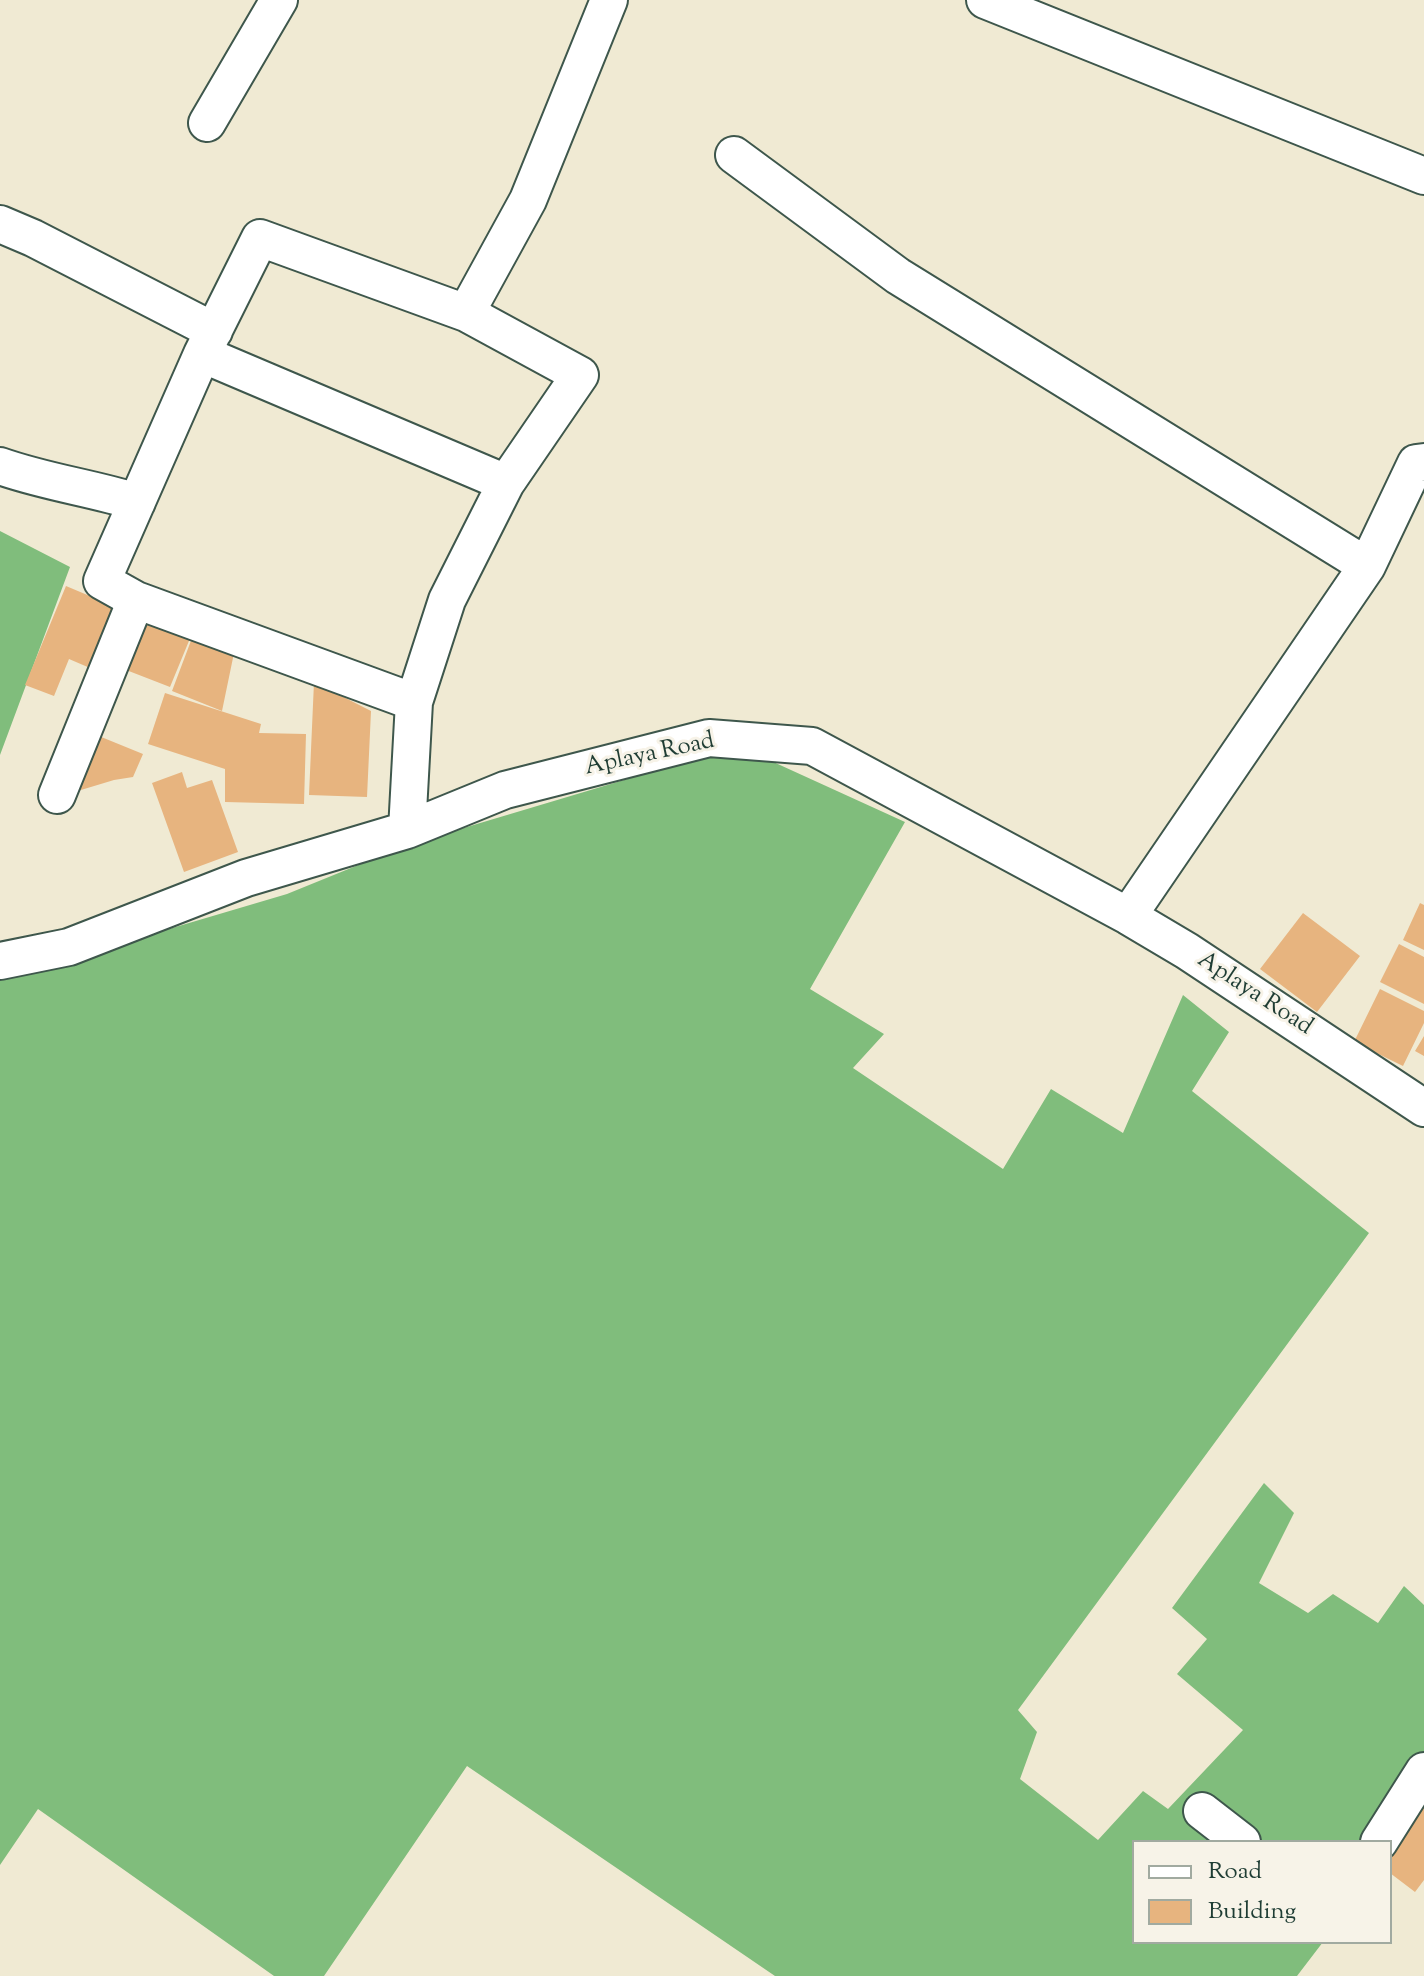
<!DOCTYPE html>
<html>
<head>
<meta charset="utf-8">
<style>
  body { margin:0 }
  #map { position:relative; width:1424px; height:1976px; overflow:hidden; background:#f0ead3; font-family:"Sorts Mill Goudy",serif }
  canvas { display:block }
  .legend { position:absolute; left:1132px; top:1840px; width:260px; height:104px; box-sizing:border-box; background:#f7f3e8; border:2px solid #a1aaa0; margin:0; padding:10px 14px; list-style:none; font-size:24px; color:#1f3d34 }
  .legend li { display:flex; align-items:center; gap:16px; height:40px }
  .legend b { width:40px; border:2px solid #a1aaa0 }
</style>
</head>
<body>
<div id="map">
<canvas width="1424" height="1976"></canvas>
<ul class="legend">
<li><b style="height:10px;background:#fff"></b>Road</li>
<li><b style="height:22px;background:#e7b47f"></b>Building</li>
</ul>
</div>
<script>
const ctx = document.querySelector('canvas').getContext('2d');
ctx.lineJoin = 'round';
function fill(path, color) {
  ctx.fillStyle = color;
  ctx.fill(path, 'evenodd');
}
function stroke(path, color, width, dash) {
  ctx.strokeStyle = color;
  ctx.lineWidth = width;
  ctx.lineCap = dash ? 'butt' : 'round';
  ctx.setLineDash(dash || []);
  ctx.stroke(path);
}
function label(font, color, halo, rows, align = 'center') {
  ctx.font = font + ' "Sorts Mill Goudy",serif';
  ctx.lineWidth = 6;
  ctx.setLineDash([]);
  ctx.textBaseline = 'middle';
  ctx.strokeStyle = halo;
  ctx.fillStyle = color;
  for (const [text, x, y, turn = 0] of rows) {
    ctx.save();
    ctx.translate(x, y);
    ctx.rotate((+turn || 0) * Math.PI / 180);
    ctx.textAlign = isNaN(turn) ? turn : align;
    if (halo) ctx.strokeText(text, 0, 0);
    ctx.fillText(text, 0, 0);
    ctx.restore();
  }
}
const forest = new Path2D(`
  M0,531L70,567L0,755Z
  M701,757L769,760L905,822L810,989L884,1034L853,1068L1003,1169L1051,1089L1123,1133L1183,995L1229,1032L1192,1091L1369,1233L1018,1710L1037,1732L1020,1779L1098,1840L1143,1791L1168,1809L1243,1730L1177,1674L1207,1639L1172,1608L1264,1483L1294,1513L1259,1583L1308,1613L1333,1594L1378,1623L1404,1586L1424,1605V1784L1388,1842H1134V1942H1323L1297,1976H775L467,1766L324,1976H274L38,1809L0,1865V979L287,894L410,844Z`);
const building = new Path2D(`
  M66,586L123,610L97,671L69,659L54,696L25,685Z
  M141,617L191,636L170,687L121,668Z
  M192,638L234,653L222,711L172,691Z
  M314,682L371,711L367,797L309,795Z
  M165,693L261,724L259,733L306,734L304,804L225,802V769L148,744Z
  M89,732L143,754L133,777L114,780L71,793Z
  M182,772L187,788L212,780L238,852L184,872L152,783Z
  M1420,903L1424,905V950L1403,940Z
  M1303,913L1360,956L1317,1012L1260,969Z
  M1399,944L1424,957V1004L1380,982Z
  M1380,989L1424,1011V1023L1403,1066L1354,1042Z
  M1424,1036V1056L1415,1051Z
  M1424,1793V1880L1415,1892L1390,1873V1842Z`);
const minor = new Path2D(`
  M985,0L1424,176
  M207,123L279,0
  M734,155L898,276L1367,566L1128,916
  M0,224L33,238L214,331
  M466,313L528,200L609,0
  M202,354L506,483
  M0,466C45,482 92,488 137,502
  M1367,566L1416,463L1424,462
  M57,795L136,600
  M407,830L414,702L447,600L506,483L580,375L466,313L260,238L202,354L102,581L136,600L414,702
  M0,961L69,947L246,878L407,830L505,790L709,738L812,746L1128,916L1187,951L1424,1108
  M1202,1811L1242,1842
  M1379,1842L1424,1771`);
const streetNames = [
  ["Aplaya Road",650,756,-12],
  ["Aplaya Road",1254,995,33]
];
fill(forest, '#80bd7c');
fill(building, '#e7b47f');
stroke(minor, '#3e574c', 40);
stroke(minor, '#fff', 36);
label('24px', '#1f3d34', '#f7f3e8', streetNames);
</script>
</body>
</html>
